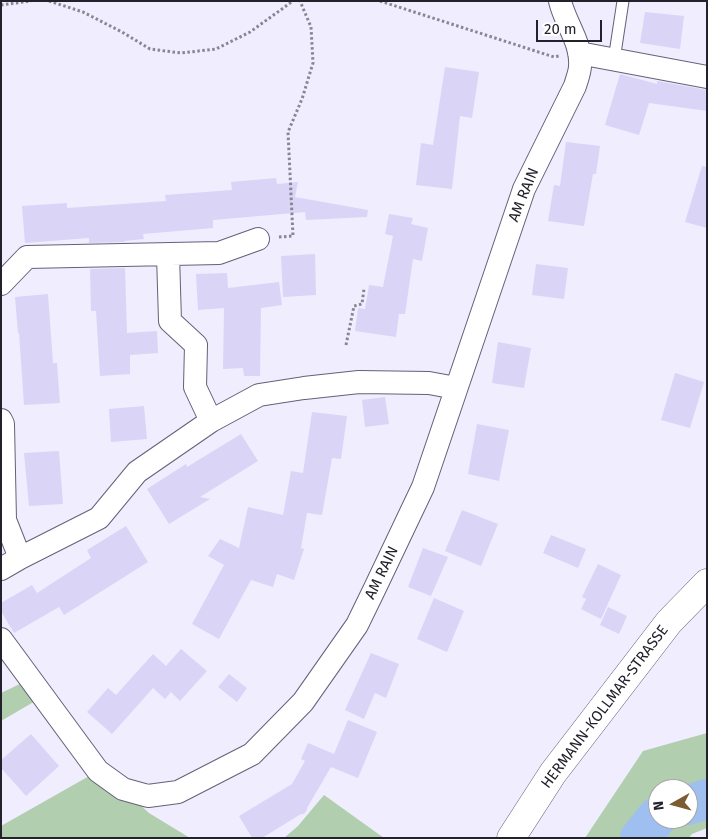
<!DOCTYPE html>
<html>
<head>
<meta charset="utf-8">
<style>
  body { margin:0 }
  #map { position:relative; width:708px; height:839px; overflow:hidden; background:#f0edfe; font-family:"Fira Sans",sans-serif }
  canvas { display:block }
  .frame { position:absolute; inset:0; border:2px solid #23212b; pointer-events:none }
  .north { position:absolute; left:648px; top:779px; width:50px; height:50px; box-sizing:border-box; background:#fff; border:1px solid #a7a6aa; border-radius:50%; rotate:263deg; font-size:14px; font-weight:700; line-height:20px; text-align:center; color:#23212b }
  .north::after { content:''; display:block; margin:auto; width:18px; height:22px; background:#7c5d32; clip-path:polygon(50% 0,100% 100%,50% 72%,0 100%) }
  .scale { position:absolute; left:536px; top:20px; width:66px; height:22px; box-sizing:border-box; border:2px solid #23212b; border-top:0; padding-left:6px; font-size:15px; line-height:18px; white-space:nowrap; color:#23212b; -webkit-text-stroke:4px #fff; paint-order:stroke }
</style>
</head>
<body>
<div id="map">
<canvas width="708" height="839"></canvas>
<div class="frame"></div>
<div class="north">N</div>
<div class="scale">20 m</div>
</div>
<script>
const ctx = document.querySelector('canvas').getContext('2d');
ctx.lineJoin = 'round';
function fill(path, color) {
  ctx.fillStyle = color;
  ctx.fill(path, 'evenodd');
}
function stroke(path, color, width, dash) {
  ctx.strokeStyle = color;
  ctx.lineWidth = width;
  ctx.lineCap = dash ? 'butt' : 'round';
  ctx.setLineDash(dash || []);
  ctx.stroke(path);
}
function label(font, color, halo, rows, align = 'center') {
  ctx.font = font + ' "Fira Sans",sans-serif';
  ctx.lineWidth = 4;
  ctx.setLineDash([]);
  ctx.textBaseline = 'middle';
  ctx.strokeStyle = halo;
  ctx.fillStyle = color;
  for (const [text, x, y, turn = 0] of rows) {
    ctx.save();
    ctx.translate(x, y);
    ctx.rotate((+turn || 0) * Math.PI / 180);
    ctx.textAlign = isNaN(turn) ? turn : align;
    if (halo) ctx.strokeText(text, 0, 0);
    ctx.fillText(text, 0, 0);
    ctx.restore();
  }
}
const green = new Path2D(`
  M24,682L37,700L1,721V693Z
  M707,733V828L692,834L689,838H585L643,751ZM658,789H688V819H658Z
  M98,771L123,789L149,813L190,838H1V826Z
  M324,795L384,838H284L298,826Z`);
const river = new Path2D(`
  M688,805L707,799
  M640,838L658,816`);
const building = new Path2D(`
  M645,12L684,16L680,49L640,43Z
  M445,67L479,72L472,118L460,116L452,189L416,185L421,143L433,145Z
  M620,74L657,84V81L707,90V111L649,103L639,135L605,125Z
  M566,142L600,146L596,174H593L584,226L548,221L554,185L560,186Z
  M702,166L707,167V228L685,222Z
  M276,178L277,184L298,182L295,197L368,210L367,217L306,220L305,212L213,220V228L143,234L144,239L124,241L125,242L89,243V238L25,243L22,206L67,203V208L166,201L165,195L232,190L231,182Z
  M389,214L413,218L411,224L428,228L422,261L413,259L405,314H399L396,337L355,331L358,308L365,309L369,285L383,287L393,236L385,234Z
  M315,254L316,295L283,297L281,256Z
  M536,264L568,268L564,299L532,295Z
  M125,268L127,333L157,331L158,353L130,355V374L100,376L96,311H91L90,269Z
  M227,273L228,288L279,282L282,305L261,308L260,376H244L243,368L223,369L224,308L198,310L196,274Z
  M48,294L53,363H57L60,403L24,405L19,333H18L15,297Z
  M498,342L531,348L524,388L492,383Z
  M675,373L704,382L690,428L661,420Z
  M385,397L389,424L365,427L362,400Z
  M144,406L147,439L111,442L109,409Z
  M312,412L347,416L341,459L332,458L322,515L307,513L301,548L304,549L294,580L277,574L273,587L251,580L219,639L192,624L224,565L208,556L220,539L239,548L248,507L283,515L291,471L303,473Z
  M477,424L509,430L499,481L468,474Z
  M241,434L258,461L200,497L210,499L169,524L147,489L186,464L187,467Z
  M59,451L63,504L29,506L24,453Z
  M462,510L498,524L481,566L445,551Z
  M126,526L148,562L64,615L59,607L14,633L1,611V603L32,585L37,593L91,558L87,550Z
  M551,535L586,549L578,568L543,553Z
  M423,548L448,557L431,596L408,587Z
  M598,564L621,575L601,619L581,609L586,599L582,597Z
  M434,598L464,611L447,652L417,639Z
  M608,607L627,616L619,634L600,625Z
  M181,649L207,671L180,701L171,692L165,699L153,688L112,734L87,712L108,688L116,695L153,654L166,666Z
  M371,653L399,664L386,698L375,693L364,719L345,710Z
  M229,674L247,688L237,702L218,687Z
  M348,720L377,732L358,778L331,767L307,808V810L304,814H301L262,838H252L239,816L292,784L305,761L301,759L308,743L334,754Z
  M31,734L59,766L26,796L1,768V760Z`);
const path = new Path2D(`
  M49,1L83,12L122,32L150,49L181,53L216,49L250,32L293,1
  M380,1L554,57L559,56
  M1,5L31,1
  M279,237L293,236L288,132L302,99L313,63L311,27L300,1
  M346,345L354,306L362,304L364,289`);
const service = new Path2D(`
  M614,60L623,1`);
const minor = new Path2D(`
  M579,53L707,77
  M168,255L170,321L196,345L195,387L211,421
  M1,284L27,257L219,253L258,239
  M1,420L3,424L5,520L20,558
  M1,569L20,558L99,518L137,472L211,421L259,395L304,388L359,382L429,383L456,388
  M1,639L98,771L123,789L148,796L178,792L252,754L303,702L357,625L375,588L423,487L524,189L575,86C577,79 580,72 580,66C582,43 565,23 560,1`);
const tertiary = new Path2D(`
  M511,838L553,773L669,622L707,583`);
const streetNames = [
  ["AM RAIN",524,195,-68],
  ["AM RAIN",382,573,-64],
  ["HERMANN-KOLLMAR-STRASSE",605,707,-53]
];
fill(green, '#b1ceae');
stroke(river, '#9fbff1', 40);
fill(building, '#dad4f7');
stroke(service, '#656078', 13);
stroke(minor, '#656078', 24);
stroke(tertiary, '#656078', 29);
stroke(path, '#888693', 3, [2.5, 2.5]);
stroke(service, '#fff', 11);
stroke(minor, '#fff', 22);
stroke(tertiary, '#fff', 28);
label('15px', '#23212b', '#fff', streetNames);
</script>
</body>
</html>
